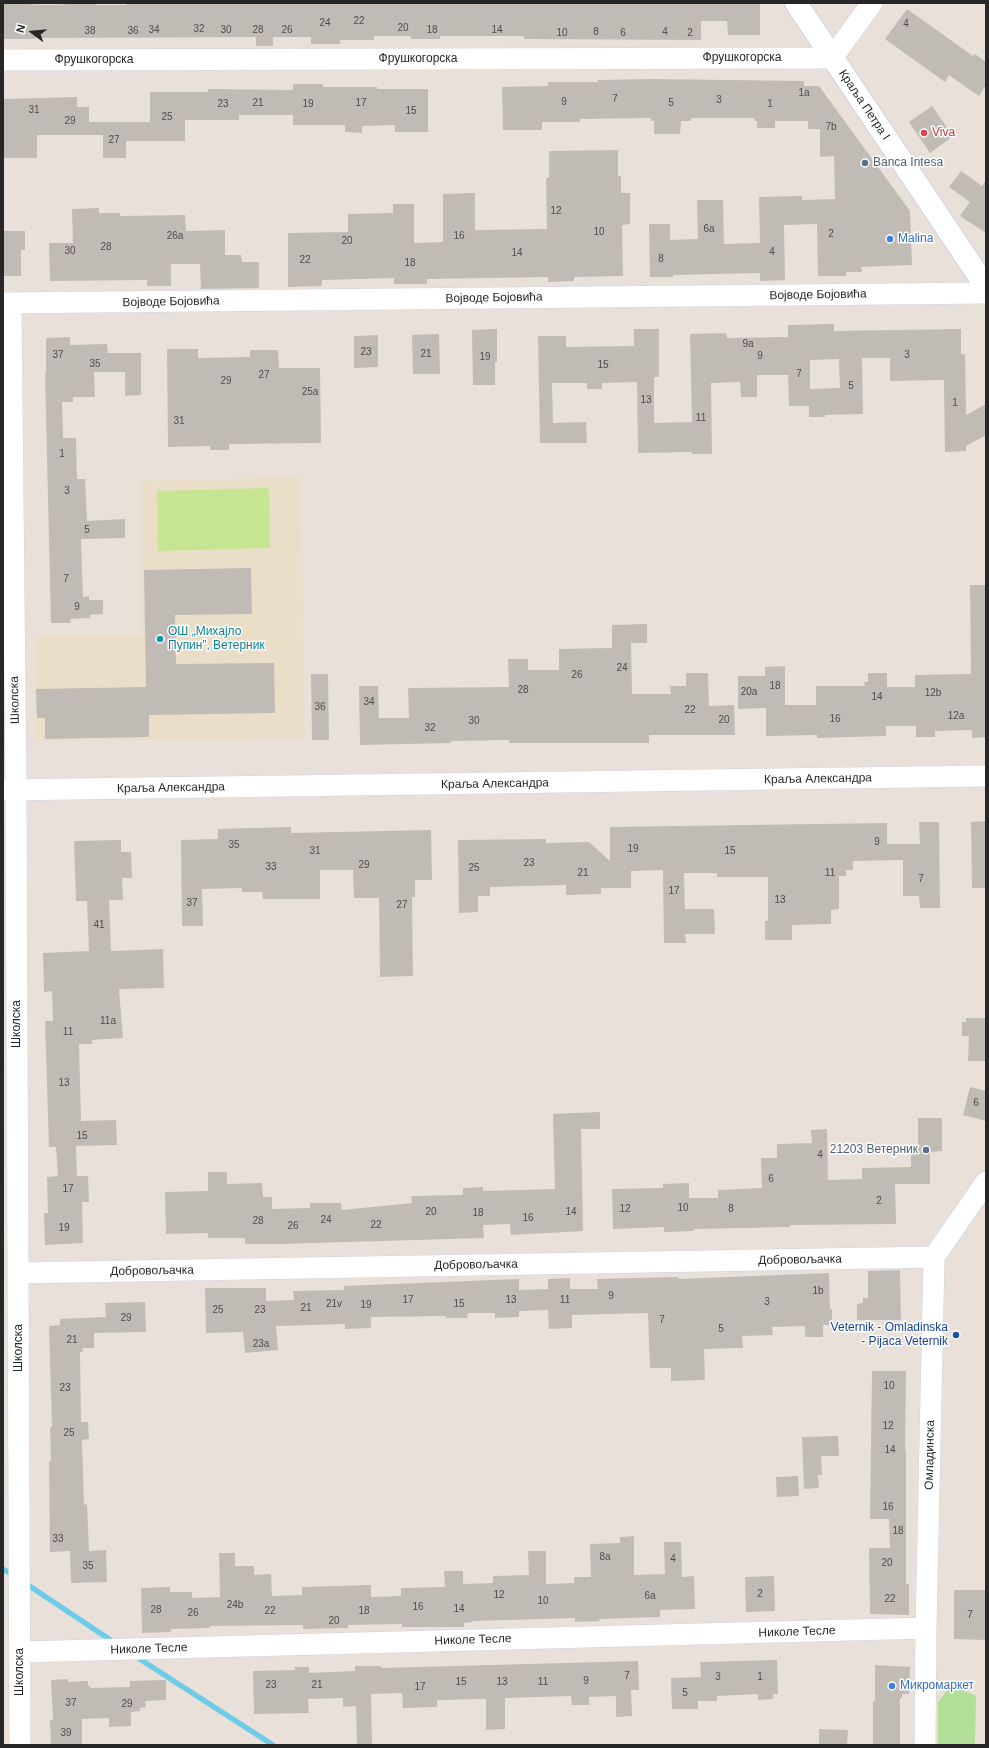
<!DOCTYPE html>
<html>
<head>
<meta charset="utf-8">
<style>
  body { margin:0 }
  #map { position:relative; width:989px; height:1748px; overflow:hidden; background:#e9e1d9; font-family:Arial,sans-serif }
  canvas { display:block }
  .frame { position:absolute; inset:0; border:4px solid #272727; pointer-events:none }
  .north { position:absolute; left:12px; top:12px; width:40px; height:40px; -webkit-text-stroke:3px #fff; paint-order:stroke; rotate:286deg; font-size:11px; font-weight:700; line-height:16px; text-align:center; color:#272727 }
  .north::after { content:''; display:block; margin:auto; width:14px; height:18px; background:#272727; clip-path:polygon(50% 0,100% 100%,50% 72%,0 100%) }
</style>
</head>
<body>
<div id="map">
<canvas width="989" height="1748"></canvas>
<div class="frame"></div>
<div class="north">N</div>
</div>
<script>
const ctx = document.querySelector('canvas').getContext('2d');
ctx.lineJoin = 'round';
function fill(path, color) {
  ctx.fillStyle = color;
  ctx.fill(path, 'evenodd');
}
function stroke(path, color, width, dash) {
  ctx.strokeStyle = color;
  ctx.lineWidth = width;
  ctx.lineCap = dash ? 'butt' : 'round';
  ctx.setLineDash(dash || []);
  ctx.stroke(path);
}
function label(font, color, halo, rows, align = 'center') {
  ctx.font = font + ' Arial,sans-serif';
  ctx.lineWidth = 3;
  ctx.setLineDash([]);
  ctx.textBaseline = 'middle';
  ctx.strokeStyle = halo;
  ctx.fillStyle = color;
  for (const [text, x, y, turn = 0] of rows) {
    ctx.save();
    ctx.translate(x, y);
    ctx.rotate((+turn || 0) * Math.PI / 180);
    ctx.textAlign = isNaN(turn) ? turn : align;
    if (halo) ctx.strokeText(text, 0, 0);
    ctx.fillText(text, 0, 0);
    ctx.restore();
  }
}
const education = new Path2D(`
  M301,477L305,738L35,741V636L142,635L141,481Z`);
const green = new Path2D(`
  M951,1685L976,1696L975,1745H938V1702Z`);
const pitch = new Path2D(`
  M269,488L270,548L158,551L157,491Z`);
const stream = new Path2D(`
  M3,1569L14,1576
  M25,1583L115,1643
  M135,1656L273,1745`);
const building = new Path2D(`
  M3,3L48,5L96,3V5H126V3H233V4L263,3H760V35H728L727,21H701V40L524,39V36H440V39H411V36H374V40H340V44H311V37H273V46H256V37L35,38V39H3Z
  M907,9L973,56L975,54L986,62V85L979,96L949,75L945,82L885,39Z
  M651,79L804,81V86H819L910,211L912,265L861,267L862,272H846V276H818L817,224L784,225L785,280L760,281V273L673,275V277H650L649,224H670V240L698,239L697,200H723L724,244L760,243L759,197L802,196V200L835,199L834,156L820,157V129H808V121H775V128H757V121H754V118H691V121H681L680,134H654V121H651V118L580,119V122H542V130H503L502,87L548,86V82H598V80Z
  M293,84H323V87H377V89H428V132H395V125L362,126V133L345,132V125H293V115H239V120H185V141H126V158H103V135H37V158H3V99L77,97V107H89V122H150V92H208V89L293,90Z
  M932,106L953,136L930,153L909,122Z
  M618,150V176H621V193H630V224L622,225L623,276L574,277V281L548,282V277L427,279V284H394V278L322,280V286L288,287V233L348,232V214L393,213V204H414V243L443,242V194L475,193V230L547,229L546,178H549V151Z
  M961,171L982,186L986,180V233L960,216L970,202L949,187Z
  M99,208V213H120V216L185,215L186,231L225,230V255H241L242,262H259V288L201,289L200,264H171V286H147V280L50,281L49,243H73L72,209Z
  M3,231H25V250H21V276H3Z
  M834,324V331L961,329V354H965L966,415L986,404V435L966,446V451L945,452L944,380L890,381V358H862L863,414L825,415V417H809V406H789L788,375H757V397H741L740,382L711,383L712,454H692V452L638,453L637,382L602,383V389H587V383H552L553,423L586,422L587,443H540L538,336H566V347L634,346V329H659V377H654V423L692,422L690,334L726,333L727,338L788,337V325ZM839,359L840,388L810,389V360Z
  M497,329V362H495V385H473L472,330Z
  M439,334L440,374H413L412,335Z
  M378,335V367L354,368V336Z
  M70,337V345L107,344L108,353H141V395L125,396V372H94L95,397H73V402H62L63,438H76L77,479H85L87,521L125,519V538L81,539L83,597L89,596V600H103V614L90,615V618L70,619L71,623H51L45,373H46V338Z
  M167,349H198V358L250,357V350H278L279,368H320L321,443L229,444V450H210V446L168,447Z
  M251,568L252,614L175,615L176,664L274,663L275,713L149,715V737L45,739V718H37L36,689L146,687L144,570Z
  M970,585H985L986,737L972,738V730L935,731V737H916V726H886V736L817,738V735L766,736V708L738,709V676H765V667L785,666V705H816V686H865L864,682H868V673H887V687H915V675L971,674Z
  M647,624V643H631L632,694H671L670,686H686V673H708L709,706L734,705L735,735H649V743H509V740L451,741V743L360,745L359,686H378L379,718H409L408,688L509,687L508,659H528V670H559V649L612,648V625Z
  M311,674H328L329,740H312Z
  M986,821V888H972L971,822Z
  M919,822H939L940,908H920L919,896H903V860L853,861V870H846V876H839V909L831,910V924L792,925V940H765V921H768V877H717V873H684L685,909H714L715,934H685L686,943H664L663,870L631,871V888H601V894L566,895V885L490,887V896H478V912L459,913L458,840L546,839V843L589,842L610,861V827L887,823V844H920Z
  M291,827V833L431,830L432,880H415V897H412L413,976L380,977L379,898H354L353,870H320V899H263L262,892H242V888L202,889L203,926H182L181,840L218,839V829Z
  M121,840V852H131L132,878H122L123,900H109L111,951L163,949L164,988L119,989L123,1038L92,1040V1044H79L81,1121L116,1120L117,1145L76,1146L77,1176H88L89,1202H82L83,1243L45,1245L44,1213H48L47,1177L58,1176L56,1147H49L45,1021H53L52,991L44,992L43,953L89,951L87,901H76L74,841Z
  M966,1018H986V1061H968L969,1036H962V1022H966Z
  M970,1087L986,1091V1121L963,1115Z
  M600,1112V1129H581L583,1231L511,1235L510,1224L483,1225L484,1238L280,1244H245V1238H208V1233L166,1234L165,1192L208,1191V1172H227V1184L262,1183L263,1197H272V1209L310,1208V1203H341L342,1210L412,1203L411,1196L463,1195V1188L483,1187V1191L555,1189L553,1114Z
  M918,1118H942V1151L930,1152V1184H895L896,1224L790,1225V1227L694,1229V1231L664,1232V1227L613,1229L612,1189L663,1188V1184L689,1183V1198H718V1190L762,1188L761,1158H777V1144L812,1143L811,1130L827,1129L828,1180L862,1179V1168L911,1167V1149H918Z
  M900,1270L901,1320H857V1304L863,1303V1298H868V1271Z
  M829,1273L830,1309H832V1325H823V1337H805V1326L772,1327L773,1335L742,1336L743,1348L704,1349L705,1380L671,1381V1368H650L648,1313L572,1315V1328L549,1329L548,1310L519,1311V1317L495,1318V1313H468L467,1318H446V1316L371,1317V1328L345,1329V1324L276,1326L278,1350L245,1353L243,1332L206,1333L205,1288H266V1301L294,1300L293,1291L344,1290V1286L519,1279V1290L548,1289V1279L570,1278V1289H598L597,1279L678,1277L679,1279Z
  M145,1302L146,1332L94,1333V1348H82L83,1352H80L81,1422H88L89,1439L82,1440L84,1505L87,1504L89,1551L106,1550L107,1582L71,1583L70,1551L50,1552L49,1461H51L50,1427H52L49,1326L60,1325V1319L106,1317L105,1303Z
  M872,1371H906L905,1451H906V1584H909V1615L870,1614L869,1548H890L889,1519H870Z
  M838,1436L839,1456H821L822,1475H818L819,1488L804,1489L802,1437Z
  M798,1476L799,1496L777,1497L776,1477Z
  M634,1536V1575L665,1574L664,1542H681L682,1577L694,1576L695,1609L660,1610V1617L599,1619L600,1621L575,1622V1618L472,1621V1622L464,1623V1627H402V1624L348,1625V1628L303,1629V1625L210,1626V1628L171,1629V1632L142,1633L141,1588L170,1587V1592H192V1598L220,1597L219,1553H235V1566H254V1575L271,1574L272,1596L302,1595V1587L371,1585V1597L401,1596V1588L445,1587L444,1571H463V1584L493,1583V1576L529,1575L528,1551H546V1584L574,1583V1577H591L590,1544L620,1543V1537Z
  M774,1576L775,1611L746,1612L745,1577Z
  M954,1590H986V1640L954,1639Z
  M777,1660L778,1694H773V1699L758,1700V1694L717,1696V1701H698V1709H672L671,1678L701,1677L700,1662Z
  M638,1661L639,1690H631L632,1716L616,1717V1696L589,1697V1705H572L571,1696L505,1698V1729L486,1730V1699L437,1700V1707L403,1708L402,1693L371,1694L372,1745H357L356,1706L343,1707V1698L308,1699L309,1713L254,1714L253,1671L295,1670L294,1667H309V1673L355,1671V1666H381V1668Z
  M875,1665L910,1667L909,1694H902V1698H900V1745H873V1701H875Z
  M68,1679V1682L88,1681V1686H90V1688L130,1687V1681L166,1680V1700L145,1701L146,1707L140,1708V1711L131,1712V1726L109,1727V1718L82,1719V1745H51L50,1720H53L51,1680Z
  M819,1729L848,1730L847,1745H819Z`);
const street = new Path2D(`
  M3,60L832,58L872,3
  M3,303L986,293
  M11,303L16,789L20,1745
  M3,790L986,776
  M18,1273L934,1257
  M20,1652L926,1628
  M925,1745L926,1628L934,1257L986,1182`);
const secondary = new Path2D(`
  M796,3L986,287`);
const markers = [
  [924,133,4,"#e0444e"],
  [865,163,4,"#5c6f8a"],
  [890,239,4,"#3f7fe0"],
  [160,639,4,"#0f9aa8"],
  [926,1150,4,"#5c6f8a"],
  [956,1335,4,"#1a4fb4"],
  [892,1686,4,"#3f7fe0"]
];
const numberNames = [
  ["22",359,21],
  ["24",325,23],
  ["4",906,24],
  ["20",403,28],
  ["32",199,29],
  ["34",154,30],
  ["30",226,30],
  ["28",258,30],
  ["26",287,30],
  ["18",432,30],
  ["14",497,30],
  ["38",90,31],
  ["36",133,31],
  ["8",596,32],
  ["4",665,32],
  ["10",562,33],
  ["6",623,33],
  ["2",690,33],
  ["1a",804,93],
  ["7",615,99],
  ["3",719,100],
  ["9",564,102],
  ["21",258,103],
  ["17",361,103],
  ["5",671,103],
  ["23",223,104],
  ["19",308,104],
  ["1",770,104],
  ["31",34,110],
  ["15",411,111],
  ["25",167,117],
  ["29",70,121],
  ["7b",831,127],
  ["27",114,140],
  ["12",556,211],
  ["6a",709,229],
  ["10",599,232],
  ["2",831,234],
  ["26a",175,236],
  ["16",459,236],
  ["20",347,241],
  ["28",106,247],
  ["30",70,251],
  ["4",772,252],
  ["14",517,253],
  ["8",661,259],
  ["22",305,260],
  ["18",410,263],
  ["9a",748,344],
  ["23",366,352],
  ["21",426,354],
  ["37",58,355],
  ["3",907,355],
  ["9",760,356],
  ["19",485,357],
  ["35",95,364],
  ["15",603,365],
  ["7",799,374],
  ["27",264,375],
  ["29",226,381],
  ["5",851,386],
  ["25a",310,392],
  ["13",646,400],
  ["1",955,403],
  ["11",701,418],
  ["31",179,421],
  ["1",62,454],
  ["3",67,491],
  ["5",87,530],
  ["7",66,579],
  ["9",77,607],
  ["24",622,668],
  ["26",577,675],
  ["18",775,686],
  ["28",523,690],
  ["20a",749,692],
  ["12b",933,693],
  ["14",877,697],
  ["34",369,702],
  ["36",320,707],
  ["22",690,710],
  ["12a",956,716],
  ["16",835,719],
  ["20",724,720],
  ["30",474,721],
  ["32",430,728],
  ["9",877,842],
  ["35",234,845],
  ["19",633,849],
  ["31",315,851],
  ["15",730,851],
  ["23",529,863],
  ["29",364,865],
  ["33",271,867],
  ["25",474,868],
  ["21",583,873],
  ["11",830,873],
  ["7",921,879],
  ["17",674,891],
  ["13",780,900],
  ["37",192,903],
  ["27",402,905],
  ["41",99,925],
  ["11a",108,1021],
  ["11",68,1032],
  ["13",64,1083],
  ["6",976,1103],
  ["15",82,1136],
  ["4",820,1155],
  ["6",771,1179],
  ["17",68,1189],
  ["2",879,1201],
  ["10",683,1208],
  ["12",625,1209],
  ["8",731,1209],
  ["20",431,1212],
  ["14",571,1212],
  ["18",478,1213],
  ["16",528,1218],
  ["24",326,1220],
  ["28",258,1221],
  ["22",376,1225],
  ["26",293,1226],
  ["19",64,1228],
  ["1b",818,1291],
  ["9",611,1296],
  ["17",408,1300],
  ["13",511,1300],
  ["11",565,1300],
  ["3",767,1302],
  ["21v",334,1304],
  ["15",459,1304],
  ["19",366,1305],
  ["21",306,1308],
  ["25",218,1310],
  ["23",260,1310],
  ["29",126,1318],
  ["7",662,1320],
  ["5",721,1329],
  ["21",72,1340],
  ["23a",261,1344],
  ["10",889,1386],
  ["23",65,1388],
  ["12",888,1426],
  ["25",69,1433],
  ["14",890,1450],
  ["16",888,1507],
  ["18",898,1531],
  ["33",58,1539],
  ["8a",605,1557],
  ["4",673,1559],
  ["20",887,1563],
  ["35",88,1566],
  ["2",760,1594],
  ["12",499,1595],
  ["6a",650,1596],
  ["22",890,1599],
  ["10",543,1601],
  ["24b",235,1605],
  ["16",418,1607],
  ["14",459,1609],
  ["28",156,1610],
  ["22",270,1611],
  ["18",364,1611],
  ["26",193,1613],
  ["7",970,1615],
  ["20",334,1621],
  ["7",627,1676],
  ["3",718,1677],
  ["1",760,1677],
  ["9",586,1681],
  ["15",461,1682],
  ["13",502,1682],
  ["11",543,1682],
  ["23",271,1685],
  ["21",317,1685],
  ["17",420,1687],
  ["5",685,1693],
  ["37",71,1703],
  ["29",127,1704],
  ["39",66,1733]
];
const streetNames = [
  ["Фрушкогорска",742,58],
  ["Фрушкогорска",418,59],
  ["Фрушкогорска",94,60],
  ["Краља Петра I",864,105,56],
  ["Војводе Бојовића",818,295,-1],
  ["Војводе Бојовића",494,298,-1],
  ["Војводе Бојовића",171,302,-1],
  ["Школска",15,700,-91],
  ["Краља Александра",818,779,-1],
  ["Краља Александра",495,784,-1],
  ["Краља Александра",171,788,-1],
  ["Школска",17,1024,-90],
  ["Добровољачка",800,1260,-1],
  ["Добровољачка",476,1265,-1],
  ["Добровољачка",152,1271,-1],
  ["Школска",19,1348,-90],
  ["Омладинска",930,1455,-89],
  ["Николе Тесле",797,1632,-2],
  ["Николе Тесле",473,1640,-2],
  ["Николе Тесле",149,1649,-2],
  ["Школска",20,1672,-90]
];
const healthNames = [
  ["Viva",932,133]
];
const serviceNames = [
  ["Banca Intesa",873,163],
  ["21203 Ветерник",918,1150,"right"]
];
const shopNames = [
  ["Malina",898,239],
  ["Микромаркет",900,1686]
];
const cultureNames = [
  ["ОШ „Михајло",168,632],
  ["Пупин”, Ветерник",168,646]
];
const transitNames = [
  ["Veternik - Omladinska",948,1328],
  ["- Pijaca Veternik",948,1342]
];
fill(education, '#eadec8');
fill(green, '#b2de97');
fill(pitch, '#c5e593');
stroke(stream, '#6fcce8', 5.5);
fill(building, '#c1bbb6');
stroke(street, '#ced2e0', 22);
stroke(secondary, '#ced2e0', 24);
stroke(street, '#fff', 21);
stroke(secondary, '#fff', 22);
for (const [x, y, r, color] of markers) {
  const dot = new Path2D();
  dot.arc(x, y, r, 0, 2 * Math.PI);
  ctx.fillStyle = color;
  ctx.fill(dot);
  stroke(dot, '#fff', 1.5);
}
label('10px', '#4e4c4b', null, numberNames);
label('12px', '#272727', '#fff', streetNames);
label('12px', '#be3a42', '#fff', healthNames, 'left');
label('12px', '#4e5e75', '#fff', serviceNames, 'left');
label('12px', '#366cbe', '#fff', shopNames, 'left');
label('12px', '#0d838f', '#fff', cultureNames, 'left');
label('12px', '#164399', '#fff', transitNames, 'right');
</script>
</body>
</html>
